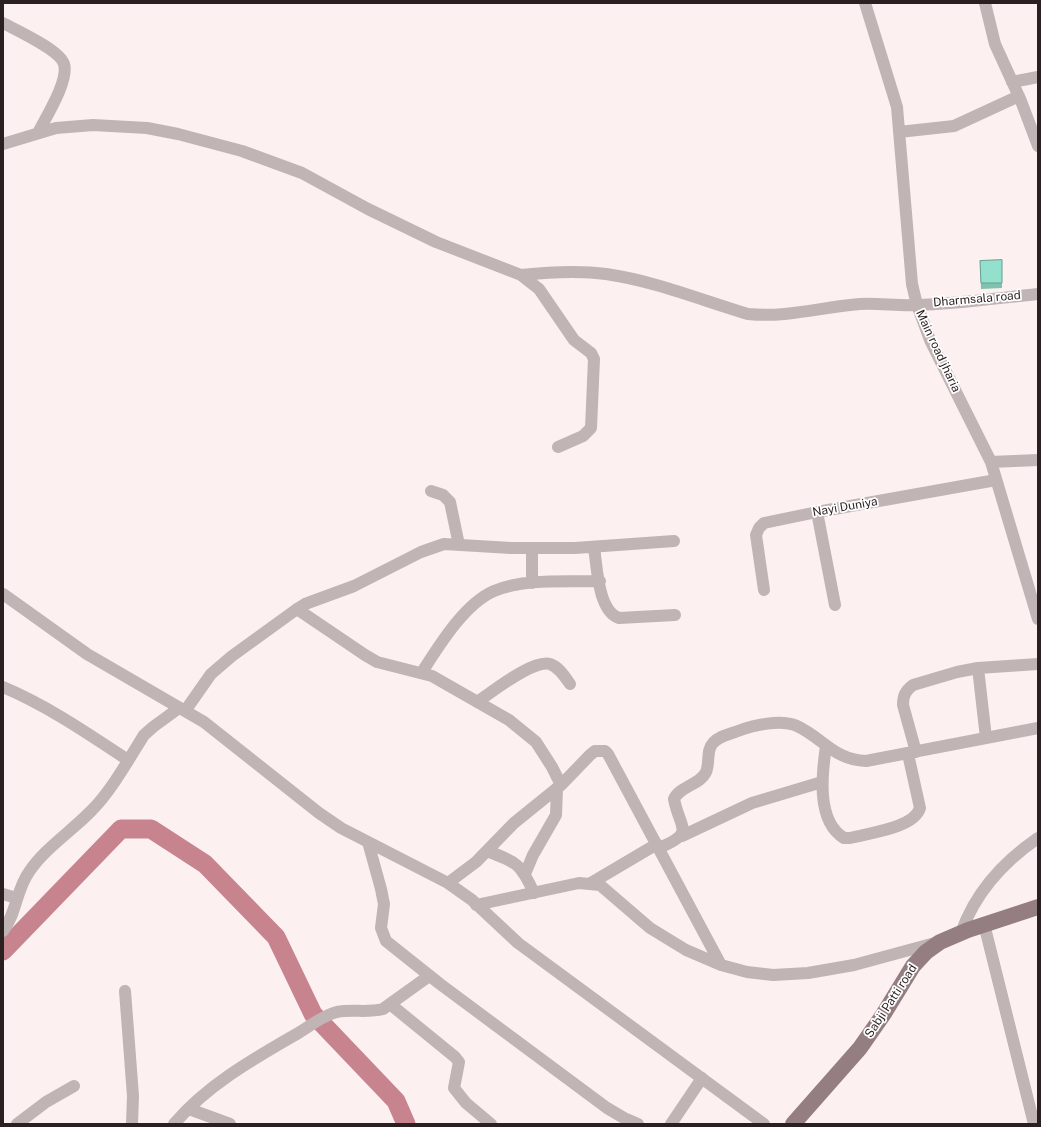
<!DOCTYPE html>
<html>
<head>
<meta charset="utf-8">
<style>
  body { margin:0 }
  #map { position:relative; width:1041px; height:1127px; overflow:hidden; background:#fcf0f1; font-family:"Public Sans",sans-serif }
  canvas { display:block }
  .frame { position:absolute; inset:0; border:4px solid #2a1f21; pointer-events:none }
</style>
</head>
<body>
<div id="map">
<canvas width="1041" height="1127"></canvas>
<div class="frame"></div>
</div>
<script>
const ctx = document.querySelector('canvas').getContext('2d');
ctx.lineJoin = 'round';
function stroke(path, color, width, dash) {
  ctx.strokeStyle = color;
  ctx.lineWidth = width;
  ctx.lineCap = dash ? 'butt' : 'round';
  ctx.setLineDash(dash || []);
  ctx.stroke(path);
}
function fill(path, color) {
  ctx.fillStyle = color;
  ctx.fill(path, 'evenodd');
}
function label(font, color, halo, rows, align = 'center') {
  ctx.font = font + ' "Public Sans",sans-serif';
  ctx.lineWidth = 3.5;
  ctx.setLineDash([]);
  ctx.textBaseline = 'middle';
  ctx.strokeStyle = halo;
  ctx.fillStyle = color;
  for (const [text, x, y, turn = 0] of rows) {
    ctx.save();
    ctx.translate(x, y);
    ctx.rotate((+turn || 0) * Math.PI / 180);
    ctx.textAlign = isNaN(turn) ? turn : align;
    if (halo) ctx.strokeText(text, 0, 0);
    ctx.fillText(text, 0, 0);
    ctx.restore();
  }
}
const river = new Path2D(`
  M3,951L121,829H151L205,864L276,937L313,1014L396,1101L406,1124`);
const minor = new Path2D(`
  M865,3L897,107L912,284L917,305L930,340L991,462L1038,619
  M985,3L995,44L1021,101L1038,146
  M3,23C16,30 60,50 64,64C69,81 46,117 38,133
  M1012,82L1038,77
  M899,132L954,126L1019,96
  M3,144L56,128L93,125L147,128L178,134L242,151L302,173L368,209L436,242L521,275L539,289L574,340L591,353L594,359L591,428L583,436L558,447
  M521,275C549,272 578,270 606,274C655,281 701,300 748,314C786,318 822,307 860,304C879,303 898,306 917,305C957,304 998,298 1038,294
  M991,462L1038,460
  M431,491L443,495L450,502L459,545
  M817,512L835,605
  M594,547C597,567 598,611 619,618L675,615
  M532,548V583
  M764,590L756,535L759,528L764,523L817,512L996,480
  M3,594L87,654L204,722L319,813L341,828L448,883L472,900L518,943L764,1124
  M297,609L365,655L377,662L432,676L509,720L536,742L552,767L561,785
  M978,668L986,738
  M422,672C439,646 464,604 494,591C526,578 565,582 600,581
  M3,687C48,706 87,733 128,760
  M477,702C492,692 533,659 550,664C559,667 565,677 570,684
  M185,711L211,674L232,656L297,609L305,604L354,586L421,552L444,544L511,548H575L674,541
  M826,746C822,773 816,821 844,838H850C869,833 914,828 920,808L908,754
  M916,752L903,705C903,696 905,691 913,685L957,672L978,668L1038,664
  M682,836L752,803L822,782
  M368,842L381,889L384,904L381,928L386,941L440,984L607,1108L624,1118L638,1124
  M659,848C696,832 680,830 674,799C680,786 700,785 706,772C710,763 706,750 713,743C719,736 730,734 738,731C753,725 781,719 797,726C823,738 834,760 866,761L1038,728
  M487,851C517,862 521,864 534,893
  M525,874L533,855L556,815L557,788
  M448,883L476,862L514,823L561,785L590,755L595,751H605L608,754L721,965
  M591,883L657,844
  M3,894L16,898
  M476,905L579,883L600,885L650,928L686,950L721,965L747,972L773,975L808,973L854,965L935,943
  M984,924L1034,1124
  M3,931C16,915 16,890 29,872C45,848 72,831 92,810C111,791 129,759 144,735L153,727L179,708
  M961,933C975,893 1003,862 1038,838
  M125,991L133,1096L132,1124
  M390,1004L455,1057L459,1062L454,1088L466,1103L491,1124
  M189,1109L230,1124
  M17,1124L46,1102L74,1086
  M174,1124C208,1084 255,1058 300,1032C311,1025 324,1015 337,1012C352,1009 368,1013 383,1009L429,976
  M671,1124L702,1078`);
const major = new Path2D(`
  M793,1124L860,1048L883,1015L913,966L926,952L940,942L968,930L1038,907`);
const wall = new Path2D(`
  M1002,260V288L981,289L980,261Z`);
const building = new Path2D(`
  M1002,260V283H981L980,261Z`);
const streetNames = [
  ["Dharmsala road",977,299,-5],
  ["Main road jharia",938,351,65],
  ["Nayi Duniya",845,507,-10],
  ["Sabji Patti road",891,1001,-57]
];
stroke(river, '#c7848e', 19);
stroke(minor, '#c0b4b5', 12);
stroke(major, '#947e81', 16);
fill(wall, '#7ec2af');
fill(building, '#93e1cc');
stroke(building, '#679e8f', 1);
label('12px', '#2a1f21', '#fff', streetNames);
</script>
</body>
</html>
